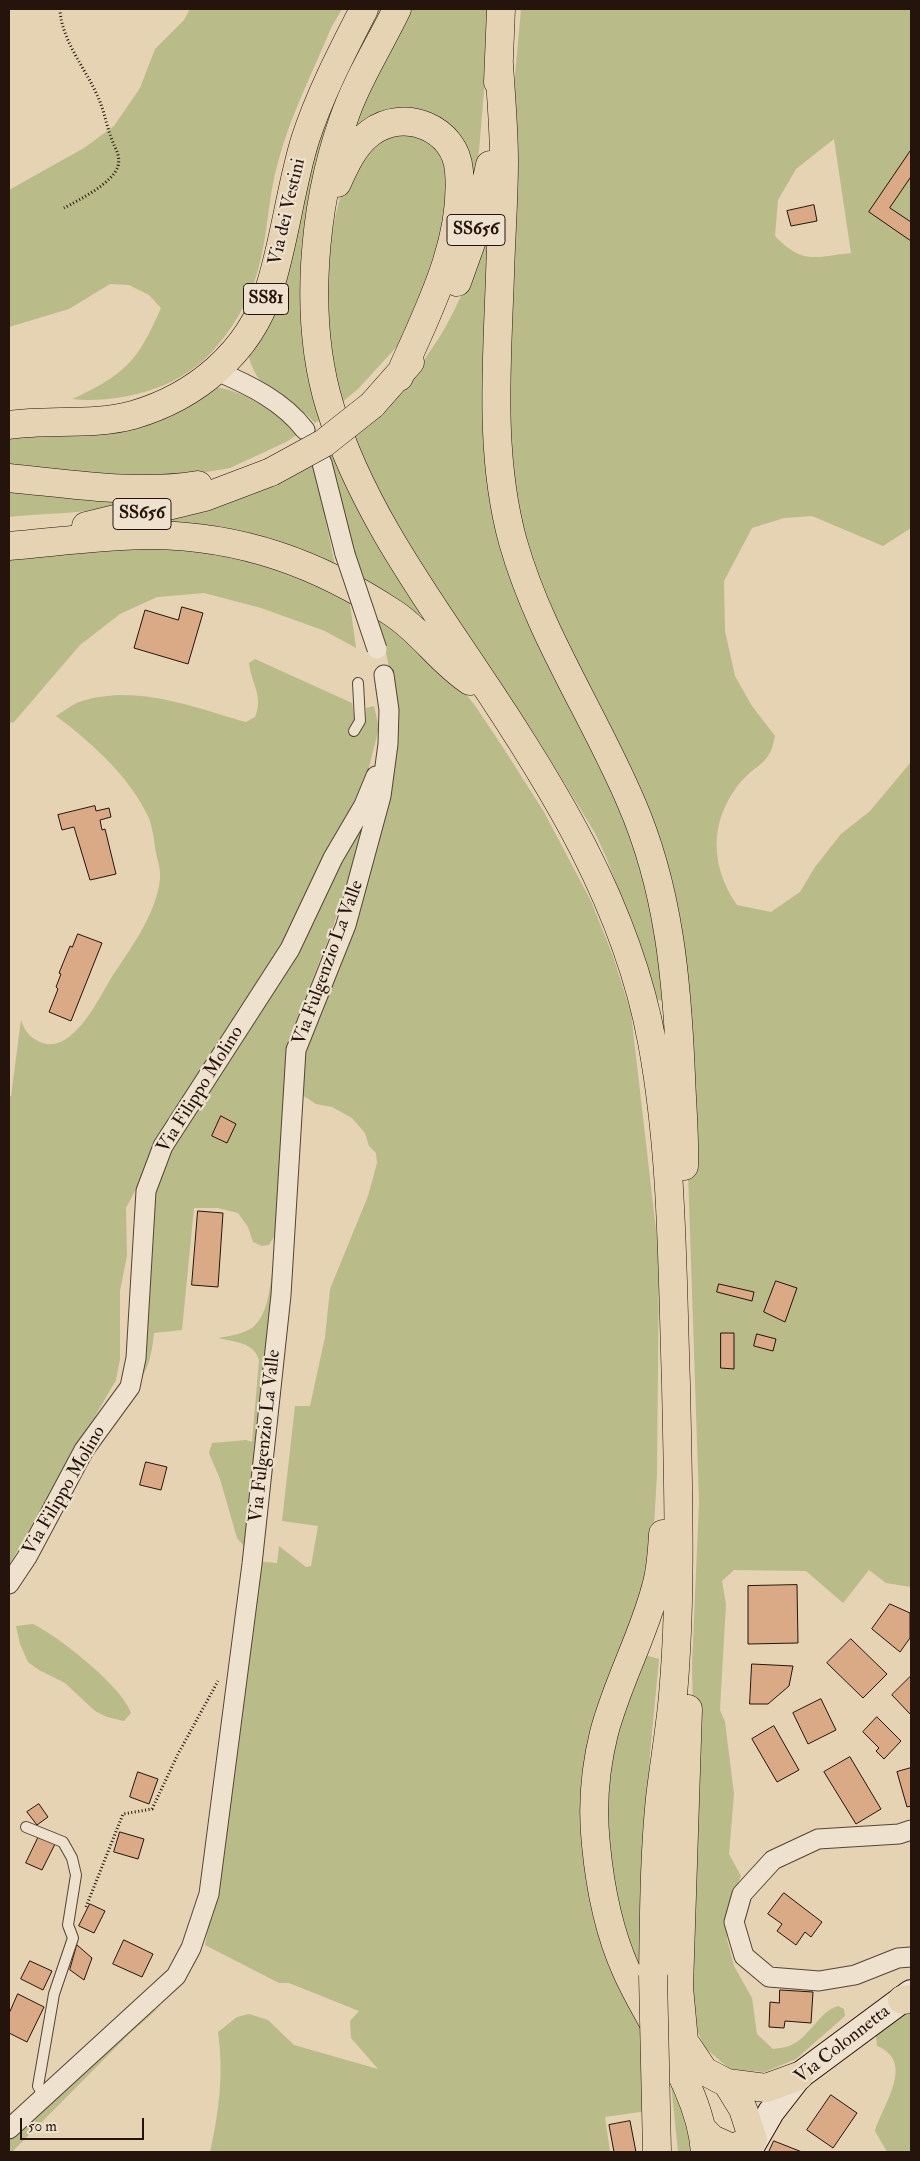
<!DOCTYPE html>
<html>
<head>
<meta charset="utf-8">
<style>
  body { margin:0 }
  #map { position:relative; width:920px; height:2161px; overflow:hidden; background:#e5d3b3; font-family:"IM FELL Double Pica",serif }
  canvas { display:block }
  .frame { position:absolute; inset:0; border:10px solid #25140c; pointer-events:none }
  .scale { position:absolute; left:20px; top:2118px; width:124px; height:22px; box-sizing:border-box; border:2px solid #25140c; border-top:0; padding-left:6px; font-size:15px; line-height:18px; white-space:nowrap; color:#25140c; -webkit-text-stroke:4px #eee2ce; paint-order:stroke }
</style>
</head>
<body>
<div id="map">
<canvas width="920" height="2161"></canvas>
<div class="frame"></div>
<div class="scale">50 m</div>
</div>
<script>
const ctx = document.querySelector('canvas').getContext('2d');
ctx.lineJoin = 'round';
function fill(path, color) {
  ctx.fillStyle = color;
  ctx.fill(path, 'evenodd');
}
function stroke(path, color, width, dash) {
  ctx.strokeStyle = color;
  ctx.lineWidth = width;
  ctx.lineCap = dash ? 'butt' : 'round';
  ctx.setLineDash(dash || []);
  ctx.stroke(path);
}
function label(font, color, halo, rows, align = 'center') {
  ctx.font = font + ' "IM FELL Double Pica",serif';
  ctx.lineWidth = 4.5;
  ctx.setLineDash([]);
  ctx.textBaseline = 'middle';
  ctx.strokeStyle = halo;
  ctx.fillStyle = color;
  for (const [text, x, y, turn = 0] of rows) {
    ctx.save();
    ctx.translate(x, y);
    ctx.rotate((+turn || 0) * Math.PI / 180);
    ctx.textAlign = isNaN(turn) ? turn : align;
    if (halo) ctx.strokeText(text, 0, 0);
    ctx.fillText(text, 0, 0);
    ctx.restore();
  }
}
const green = new Path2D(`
  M190,9H342L331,28C313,72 290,116 278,162C268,197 268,235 258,270C248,307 219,354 185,374C154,394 108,403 72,399C97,388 125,373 140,349C148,337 155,321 161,308L149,295L129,285L110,284L69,309L9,327V190L84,148L114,126L140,88L155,49L184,20Z
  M371,9H386L320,165L324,417L315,423C284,389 256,399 246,345L303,171Z
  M404,9H491L478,162L465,203L427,117L347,152L363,89Z
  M521,9H911V528L883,546L812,516L784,518L752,528L724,581L725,631L735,676L752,706L775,736C770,766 756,763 739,784C709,822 710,866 737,905L771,912L800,892L815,867L841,834L870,811L911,762V1587L886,1583L869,1570L843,1603L806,1571L734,1570L722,1581L726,1604L720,1710L725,1722L734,1794L729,1854L741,1876L727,1908V1939L734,1966L752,1998L757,2034L773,2049C777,2048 784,2048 789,2046C809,2039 818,2012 838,2006L844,2009L845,2016L796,2059L765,2072L730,2069L705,2048L690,2014L694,1773L692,1665L699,1502L681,963L540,596L506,457L509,143ZM834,139L851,253C814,257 803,265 775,236L778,200L796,169Z
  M424,133L451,168L443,251L402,341L358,389L340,404L324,296L331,234L342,189L381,134Z
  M485,228L492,231L491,474L604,753L661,924L663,1001L652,998L634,932L607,859L595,833L535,735L389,520L350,438C376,412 405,387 426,357C455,318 472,273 485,228Z
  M207,387C241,386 274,413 300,433L286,442L230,468L141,483L9,468V432Z
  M341,446L423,611L415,618L365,586L323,459Z
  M314,465L335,565L170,523L168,515L268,485Z
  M9,485L123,501C99,515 39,513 9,517Z
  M241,547L342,585L350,604L356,648L325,631L261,608L204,593L157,597L120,614L80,645L14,722L9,723V548Z
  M369,604L444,666L476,707L504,749L544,812L591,901L613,956L631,1013L659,1256L657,1475L651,1575L585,1787L640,2009L647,2111L605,2117L610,2152H210C219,2112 224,2073 218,2032L237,2017L249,2014L268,2020L294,2045L378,2069L351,2038L350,2021L359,2011L289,1983H279L205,1945L230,1804L255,1561L277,1563L279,1546L306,1567L311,1566L318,1526L282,1521L295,1406H310L325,1337L330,1289L368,1196L377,1163L376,1153L369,1146L365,1133L352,1118L332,1107L316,1104L299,1093L303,1046L397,709L385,647Z
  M255,659L352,703L355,721H366V708L374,706L379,728L368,771L350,815L314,875L299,917L152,1159L126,1208L127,1256L120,1291V1359L116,1380L9,1565V1096H11L21,1020C25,1031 29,1037 40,1042C71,1056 97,1002 110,980C129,950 156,916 160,879C161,871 158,861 156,853C154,841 153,827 148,816C128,775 92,743 56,716C63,712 71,705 79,702C135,683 192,707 246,722L255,717C264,696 251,683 249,663Z
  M366,820L334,924L290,1037L286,1078L278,1221L275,1235L269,1245L262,1246L253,1242L248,1227L238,1213L218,1208H194L182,1330L154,1333C152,1355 147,1377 130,1392L146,1218L168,1148Z
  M274,1258L277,1276L247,1550L237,1538L220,1479L209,1453L212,1443L246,1440L252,1442L259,1360C254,1342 234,1342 218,1338C229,1336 243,1334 252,1328C271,1313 270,1279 274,1258Z
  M33,1624C57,1635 124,1688 131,1713L124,1721L107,1717L95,1711L65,1683L39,1670L28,1662L20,1644L16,1626Z
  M645,1655L659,1659L650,1754L638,1978L608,1907L604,1753Z
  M911,2005V2152H887L875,2131C883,2104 916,2062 877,2046L875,2027Z
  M161,2006L129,2034L12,2152H9V2140L132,2027Z
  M668,2055L702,2152H678Z`);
const building = new Path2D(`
  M911,150V241L869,212Z
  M911,177V222L890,208Z
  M814,205L817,221L791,226L787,211Z
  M182,607L203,613L188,664L134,648L145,610L178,620Z
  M95,806L96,811L109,808L111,817L100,820L102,830L105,829L116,874L90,880L74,827L62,830L58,815Z
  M78,934L102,943L71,1021L49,1012L58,989L56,987L61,974L59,973L70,946L72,947Z
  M221,1116L236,1124L227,1143L212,1136Z
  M198,1211L223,1213L218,1287L192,1285Z
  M776,1281L797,1288L785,1322L764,1312Z
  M719,1284L754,1292L752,1301L717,1292Z
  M721,1333H734V1369L721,1368Z
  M757,1334L776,1339L773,1351L754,1346Z
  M146,1462L167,1467L161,1490L140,1485Z
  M797,1585L798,1643L748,1644V1586Z
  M890,1604L910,1613V1638L900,1652L872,1629Z
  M851,1639L887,1674L863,1698L827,1663Z
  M752,1664L793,1666L789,1686L768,1704H750Z
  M911,1676V1715L892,1695Z
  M821,1699L836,1730L808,1744L793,1713Z
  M877,1717L901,1741L884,1759L876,1751L879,1748L863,1732Z
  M774,1726L799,1770L777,1782L752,1739Z
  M850,1757L881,1809L856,1824L824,1772Z
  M911,1768V1806L907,1807L897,1772Z
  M138,1772L158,1779L149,1804L130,1797Z
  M39,1804L48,1817L37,1825L27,1812Z
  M120,1832L144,1839L138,1859L114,1852Z
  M39,1836L55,1844L42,1870L26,1863Z
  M784,1893L822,1922L811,1937L805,1932L796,1945L777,1931L782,1924L768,1914Z
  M90,1904L105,1911L94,1933L79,1926Z
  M124,1940L153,1954L142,1977L113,1964Z
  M77,1945L92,1958L84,1980L70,1970Z
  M30,1961L52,1971L43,1990L21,1979Z
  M780,1990L813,1992L811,2023L785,2021L784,2028L769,2027L770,2002L779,2003Z
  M18,1994L44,2007L27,2042L9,2033V2014Z
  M831,2095L857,2113L833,2148L807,2130Z
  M630,2121L636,2152H614L609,2125Z
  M774,2141L802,2152H769Z`);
const path = new Path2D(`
  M60,9C61,40 86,69 98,97C104,110 106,124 111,137C114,148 121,154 118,166C113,183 79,200 64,208
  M86,1907L123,1814L152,1809L178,1754L218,1681`);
const service = new Path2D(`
  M354,731L360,721L358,683
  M26,1827L63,1842L72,1858L76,1875L68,1925L73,1938L54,1994L38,2086L44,2097`);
const minor = new Path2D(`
  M217,371C249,385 283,401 305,430
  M322,463L345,554
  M9,1584L27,1557L84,1450L130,1387L136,1358L146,1191L163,1146L290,949L333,858L364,805L376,776
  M911,1830L899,1834L818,1839L773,1860L742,1894L734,1922L744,1956L769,1977L819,1981L855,1975L898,1958L911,1957
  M9,2129L176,1976L191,1948L209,1894L252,1564L281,1295L296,1050L346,925L381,796L388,744L389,710L384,675`);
const secondary = new Path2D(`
  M748,2152L771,2112L799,2076L911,1993`);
const primary = new Path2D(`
  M9,425C49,419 93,426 133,415C195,397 249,353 269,290C285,241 290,189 305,140C320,94 342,52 364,9`);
const trunk = new Path2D(`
  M397,9C379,46 356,82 343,121C313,207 303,319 330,407C359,503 420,588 475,670C552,784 627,905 652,1042C673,1155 672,1270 676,1384C678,1488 682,1592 673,1695C670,1730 664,1764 660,1798C654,1857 654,1916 653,1975
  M499,64C501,97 504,129 504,161C504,199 501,238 500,275C497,364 489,455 513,542C539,634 594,715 631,802C669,889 677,981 681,1075C682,1105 685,1136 684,1166
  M498,82L501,9
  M337,183C345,165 354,145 370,133C404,107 456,128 459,171C465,243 427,313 399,377
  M457,282L476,229L490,165
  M372,405L410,362
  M9,478C71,484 136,495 198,485
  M86,526L205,497L271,472
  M9,546C56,542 105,535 152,535C242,536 319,564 393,613C422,632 441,662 470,681
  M663,1534C662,1552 661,1570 656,1587C643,1637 617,1683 604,1733C595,1769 592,1808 596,1845C600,1887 609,1932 626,1970C652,2029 700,2086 705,2152
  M688,1709L679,1987L684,2041L704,2071L727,2083L766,2088L799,2076
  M902,2000L911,1999
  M703,2130L712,2139L732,2148L753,2140L743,2109L727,2083`);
const minorBridge = new Path2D(`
  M345,554L377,649`);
const trunkBridge = new Path2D(`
  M271,472L324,443L372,405
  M653,1975L657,2152`);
const shields = [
  [476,230,58],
  [266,299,45],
  [142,514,58]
];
const shieldNames = [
  ["SS656",476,230],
  ["SS81",266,299],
  ["SS656",142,514]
];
const streetNames = [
  ["Via dei Vestini",288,212,-77],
  ["Via Fulgenzio La Valle",329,963,-70],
  ["Via Filippo Molino",201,1090,-58],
  ["Via Fulgenzio La Valle",266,1436,-84],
  ["Via Filippo Molino",65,1491,-60],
  ["Via Colonnetta",843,2045,-38]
];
fill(green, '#b9bb89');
fill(building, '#daa985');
stroke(building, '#25140c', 1);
stroke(service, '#554436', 12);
stroke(minor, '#554436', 21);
stroke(secondary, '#25140c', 28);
stroke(primary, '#25140c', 29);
stroke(trunk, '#25140c', 29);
stroke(path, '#25140c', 3, [1, 2.5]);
stroke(service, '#eee2ce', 10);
stroke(minor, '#eee2ce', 19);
stroke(secondary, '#eee2ce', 26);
stroke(primary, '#e5d3b3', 28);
stroke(trunk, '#e5d3b3', 28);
stroke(minorBridge, '#554436', 21, []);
stroke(trunkBridge, '#25140c', 29, []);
stroke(minorBridge, '#eee2ce', 19);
stroke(trunkBridge, '#e5d3b3', 28);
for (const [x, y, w] of shields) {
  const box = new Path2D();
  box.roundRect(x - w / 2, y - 15.5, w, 31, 4);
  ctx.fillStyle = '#eee2ce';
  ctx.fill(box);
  stroke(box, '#25140c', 1);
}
label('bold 18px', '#25140c', null, shieldNames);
label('19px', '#25140c', '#eee2ce', streetNames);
</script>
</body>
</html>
